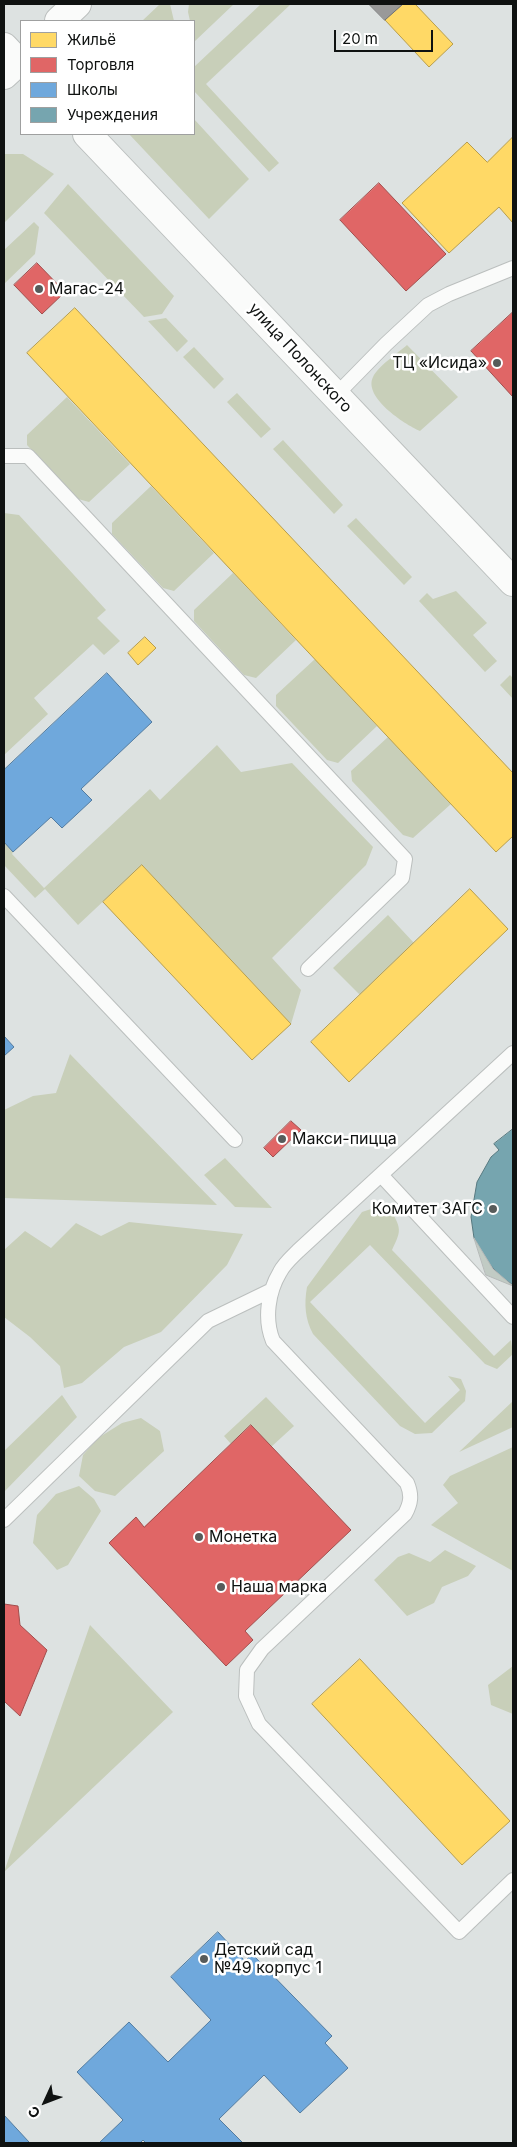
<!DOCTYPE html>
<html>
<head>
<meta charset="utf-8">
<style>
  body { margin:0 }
  #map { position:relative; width:517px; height:2147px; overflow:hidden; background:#dde2e1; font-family:Inter,sans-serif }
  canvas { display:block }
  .frame { position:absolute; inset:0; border:5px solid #0f1211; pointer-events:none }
  .legend { position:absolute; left:20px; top:20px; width:175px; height:115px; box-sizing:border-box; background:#fff; border:1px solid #9fa0a0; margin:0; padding:6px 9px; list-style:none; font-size:15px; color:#0f1211 }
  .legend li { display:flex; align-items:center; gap:10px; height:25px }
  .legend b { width:25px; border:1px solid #9fa0a0 }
  .north { position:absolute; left:20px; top:2077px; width:50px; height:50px; -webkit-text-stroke:4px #fff; paint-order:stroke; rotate:227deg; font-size:14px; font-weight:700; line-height:20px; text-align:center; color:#0f1211 }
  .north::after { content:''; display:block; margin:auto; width:18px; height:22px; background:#0f1211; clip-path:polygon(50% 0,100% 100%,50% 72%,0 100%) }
  .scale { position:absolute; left:334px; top:30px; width:99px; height:22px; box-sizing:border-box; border:2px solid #0f1211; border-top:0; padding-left:6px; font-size:15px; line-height:18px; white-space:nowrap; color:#0f1211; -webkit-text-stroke:4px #fff; paint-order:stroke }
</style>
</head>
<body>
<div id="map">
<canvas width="517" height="2147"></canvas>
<div class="frame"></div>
<ul class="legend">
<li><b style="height:14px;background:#ffd966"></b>Жильё</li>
<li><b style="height:14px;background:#e06666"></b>Торговля</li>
<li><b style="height:14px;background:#6fa8dc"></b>Школы</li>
<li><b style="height:14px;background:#76a5af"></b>Учреждения</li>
</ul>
<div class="north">С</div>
<div class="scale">20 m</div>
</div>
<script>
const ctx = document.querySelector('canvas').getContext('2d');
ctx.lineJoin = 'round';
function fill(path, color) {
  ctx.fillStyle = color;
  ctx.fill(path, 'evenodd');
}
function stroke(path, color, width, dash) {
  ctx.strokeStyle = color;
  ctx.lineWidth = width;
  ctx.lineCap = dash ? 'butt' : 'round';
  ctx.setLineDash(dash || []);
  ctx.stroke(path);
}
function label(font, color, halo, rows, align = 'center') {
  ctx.font = font + ' Inter,sans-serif';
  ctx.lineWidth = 5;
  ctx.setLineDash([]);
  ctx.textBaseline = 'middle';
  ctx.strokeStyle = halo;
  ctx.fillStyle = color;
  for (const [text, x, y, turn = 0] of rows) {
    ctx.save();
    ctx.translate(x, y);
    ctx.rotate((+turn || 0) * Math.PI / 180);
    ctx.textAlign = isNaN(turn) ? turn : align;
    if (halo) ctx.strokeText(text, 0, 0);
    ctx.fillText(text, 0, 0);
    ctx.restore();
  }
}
const green = new Path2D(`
  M160,4H170L174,21H142Z
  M189,4H234L194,42V21H190L188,12Z
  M261,4H291L206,84L279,163L269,172L194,91V67Z
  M194,119L249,179L209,219L129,134H194Z
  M4,154H23L54,174L4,223Z
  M68,184L174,296L162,314L144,317L44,213Z
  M34,222L39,227L35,254L4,284V250Z
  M166,318L188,341L177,352L148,321Z
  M407,345L458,397L420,431C404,424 363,397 373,377C377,367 399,352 407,345Z
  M194,347L224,379L214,389L183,357Z
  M237,393L271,429L261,438L227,402Z
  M67,397L130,464L89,502L78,499L27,445V435Z
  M283,440L343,505L334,514L273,449Z
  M151,486L214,553L174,591L163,588L112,534V523Z
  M4,513L19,515L106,610L97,618L120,641L104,655L93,644L34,698L48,714L4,755Z
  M356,518L412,577L404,585L347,526Z
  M233,573L296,640L256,678L244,675L194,621V610Z
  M456,591L487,623L473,635L497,661L485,672L419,601L427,593L433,599Z
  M315,659L377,726L338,763L327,760L276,706V695Z
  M510,675L513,678V699L500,685Z
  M388,737L451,804L413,838L403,835L352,781L351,771Z
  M217,745L241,772L292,763L373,847L366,865L272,958L301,990L291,1024L142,865L78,925L45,889L35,898L4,865V842L13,852L12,854L44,888L150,789L160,800Z
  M388,915L414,943L360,995L333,968Z
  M70,1054L217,1205L4,1198V1110L33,1096L56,1093Z
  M225,1158L272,1208L235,1207L204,1175Z
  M377,1207L393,1214C402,1230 400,1233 392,1250L494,1356L511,1340L513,1354L497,1369L485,1364L370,1245L310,1302L425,1423L460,1390L448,1376L461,1379L466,1391L465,1401L432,1433L415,1434L400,1426L313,1334C305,1319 304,1304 307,1287L362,1212Z
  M129,1222L243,1234L227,1265L161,1332L124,1347L82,1383L64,1388L60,1366L30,1337L4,1317V1250L25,1231L51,1248L76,1223L101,1236Z
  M62,1395L77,1417L4,1492V1451Z
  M266,1397L294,1426L271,1447L251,1425L231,1444L224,1436Z
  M513,1401V1427L459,1452Z
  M141,1418L160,1431L164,1451L115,1496L95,1491L79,1476L83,1455L98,1438L122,1423Z
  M513,1447V1571L431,1525L458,1503L443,1485L450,1476Z
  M79,1486L94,1499L101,1511L68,1565L57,1570L33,1543L37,1515L56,1494Z
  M445,1550L476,1566L468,1576L442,1587L434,1603L407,1616L374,1580L398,1557L409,1553L430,1562Z
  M90,1625L173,1712L4,1872Z
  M513,1666V1714L491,1705L488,1685Z`);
const homes = new Path2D(`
  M403,4H415L453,44L429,67L385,20Z
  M513,137V223L499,207L449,253L402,203L467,142L487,162Z
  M75,308L513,773V836L496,852L27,353Z
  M145,637L156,648L138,665L128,653Z
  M142,865L291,1024L252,1060L103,902Z
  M470,889L508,929L349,1082L311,1042Z
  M360,1659L510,1821L462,1865L312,1704Z`);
const shops = new Path2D(`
  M379,183L446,254L406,291L340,220Z
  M37,263L65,292L42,314L14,285Z
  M513,312V397L471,351Z
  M291,1121L301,1130L273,1157L264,1148Z
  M251,1425L351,1530L245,1631L253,1640L226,1666L109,1543L136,1517L144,1527Z
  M4,1604L18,1606L20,1625L47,1650L20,1716L4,1701Z`);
const schools = new Path2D(`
  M107,673L152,722L81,789L92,800L62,828L51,817L13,852L4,842V770Z
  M4,1036L14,1047L4,1056Z
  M218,1932L245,1961L252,1954L332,2036L325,2043L348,2068L300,2113L264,2075L219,2119L243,2143H146L143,2140L140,2143H99L123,2120L77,2072L129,2022L168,2062L211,2020L171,1977Z
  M4,2115L29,2142L28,2143H4Z`);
const public = new Path2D(`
  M513,1129V1285L500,1276L486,1260L474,1238L471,1217L477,1182L491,1157L499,1150L494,1144Z`);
const industry = new Path2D(`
  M369,4H403L385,20Z`);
const building = new Path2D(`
  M474,1238L493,1269L513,1286L486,1275Z`);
const service = new Path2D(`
  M336,395L386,344L428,305L449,294L513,268
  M4,456H28L405,859L402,878L308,969
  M4,896L235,1140
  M513,1053L298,1251C292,1257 284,1264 280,1272C268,1292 264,1319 273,1341L407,1483C412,1495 411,1503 405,1514L262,1649L247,1670L246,1696L259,1724L459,1932L513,1880
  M381,1175L513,1317
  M4,1520L208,1321L272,1290`);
const tertiary = new Path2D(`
  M4,75L18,62`);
const secondary = new Path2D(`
  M59,21L77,4
  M4,47L21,65
  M87,134L513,582`);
const markers = [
  [39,289,5,"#575b5a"],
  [497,363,5,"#575b5a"],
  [282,1139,5,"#575b5a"],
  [493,1209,5,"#575b5a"],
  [199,1537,5,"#575b5a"],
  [221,1587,5,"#575b5a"],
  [204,1959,5,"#575b5a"]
];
const poiNames = [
  ["Магас-24",49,289],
  ["ТЦ «Исида»",487,363,"right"],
  ["Макси-пицца",292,1139],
  ["Комитет ЗАГС",483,1209,"right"],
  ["Монетка",209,1537],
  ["Наша марка",231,1587],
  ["Детский сад",214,1950],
  ["№49 корпус 1",214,1968]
];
const streetNames = [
  ["улица Полонского",300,358,47]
];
fill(green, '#c8cfb9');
fill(homes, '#ffd966');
stroke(homes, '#b79d4c', 1);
fill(shops, '#e06666');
stroke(shops, '#a14d4c', 1);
fill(schools, '#6fa8dc');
stroke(schools, '#527b9f', 1);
fill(public, '#76a5af');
stroke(public, '#577980', 1);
fill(industry, '#999');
stroke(industry, '#707070', 1);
fill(building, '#c1cbc4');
stroke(building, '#b5b9b8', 1);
stroke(service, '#bbbfbe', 16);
stroke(tertiary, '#bbbfbe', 30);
stroke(secondary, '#bbbfbe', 30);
stroke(service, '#fafbfa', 14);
stroke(tertiary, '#fafbfa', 28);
stroke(secondary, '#fafbfa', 28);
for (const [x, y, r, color] of markers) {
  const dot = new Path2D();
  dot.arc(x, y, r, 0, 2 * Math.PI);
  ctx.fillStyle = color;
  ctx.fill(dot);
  stroke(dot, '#fff', 2);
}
label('16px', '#0f1211', '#fff', poiNames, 'left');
label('16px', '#0f1211', '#fff', streetNames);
</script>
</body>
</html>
